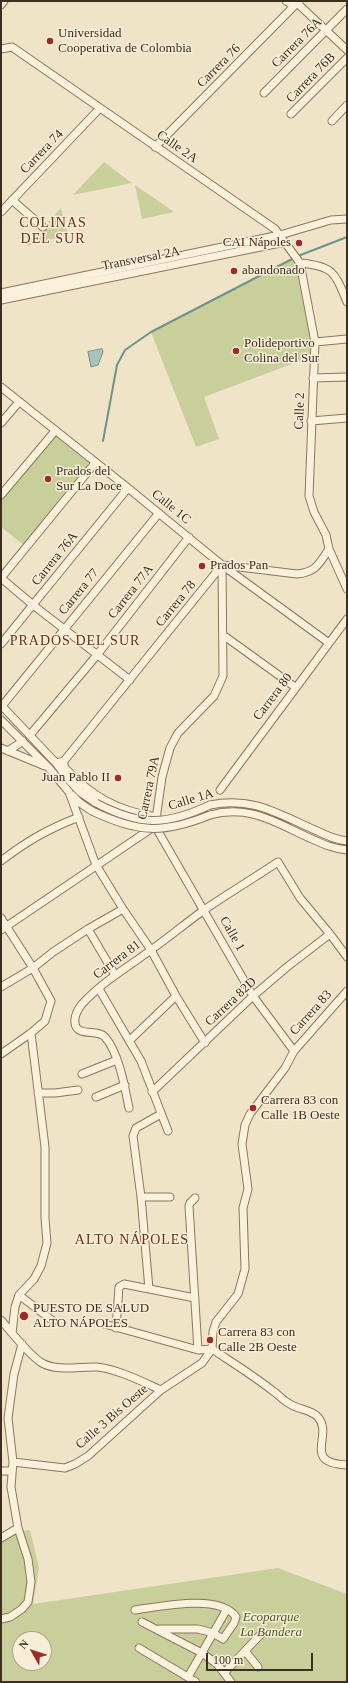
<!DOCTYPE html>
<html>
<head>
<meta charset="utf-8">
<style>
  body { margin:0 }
  #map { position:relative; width:348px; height:1683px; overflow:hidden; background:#f0e4c8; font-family:"Times New Roman",serif }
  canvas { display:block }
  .frame { position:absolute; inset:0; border:2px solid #3d2e20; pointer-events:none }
  .north { position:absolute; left:12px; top:1631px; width:40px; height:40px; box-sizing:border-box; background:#f7eed8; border:1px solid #ada18e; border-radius:50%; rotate:309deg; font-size:11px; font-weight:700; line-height:16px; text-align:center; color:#3d2e20 }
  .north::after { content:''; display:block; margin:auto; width:14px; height:18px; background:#9e2a2b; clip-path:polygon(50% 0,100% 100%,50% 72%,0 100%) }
  .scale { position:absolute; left:206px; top:1653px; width:107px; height:18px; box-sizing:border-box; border:2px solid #3d2e20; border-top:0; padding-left:5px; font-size:12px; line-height:14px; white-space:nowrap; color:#3d2e20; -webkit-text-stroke:3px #f7eed8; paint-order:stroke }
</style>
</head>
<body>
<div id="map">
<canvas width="348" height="1683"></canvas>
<div class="frame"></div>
<div class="north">N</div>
<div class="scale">100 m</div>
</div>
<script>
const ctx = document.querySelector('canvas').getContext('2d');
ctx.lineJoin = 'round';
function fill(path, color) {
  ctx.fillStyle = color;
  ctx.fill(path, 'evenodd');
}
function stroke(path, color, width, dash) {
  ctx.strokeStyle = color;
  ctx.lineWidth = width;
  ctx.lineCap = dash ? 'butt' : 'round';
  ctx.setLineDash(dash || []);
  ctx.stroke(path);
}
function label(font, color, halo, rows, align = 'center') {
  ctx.font = font + ' "Times New Roman",serif';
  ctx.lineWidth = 3;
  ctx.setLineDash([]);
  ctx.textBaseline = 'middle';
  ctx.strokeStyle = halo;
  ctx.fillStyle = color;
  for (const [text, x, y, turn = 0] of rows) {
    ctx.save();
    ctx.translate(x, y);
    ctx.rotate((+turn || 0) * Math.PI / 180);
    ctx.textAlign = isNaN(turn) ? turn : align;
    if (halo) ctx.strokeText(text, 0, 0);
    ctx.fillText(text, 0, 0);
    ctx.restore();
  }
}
const green = new Path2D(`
  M104,162L132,183L73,195Z
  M135,185L174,212L142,219Z
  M61,208L68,235L26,246Z
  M297,257L315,342L313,356L204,397L219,439L196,447L151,332Z
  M55,431L95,463L26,547L1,527V495Z
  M30,1530L39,1568L33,1604L278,1568L347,1594V1682H1V1538L12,1532ZM20,1639H44V1663H20Z`);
const water = new Path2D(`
  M102,349L103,352L98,365L91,367L88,352Z`);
const stream = new Path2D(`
  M298,256L347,237
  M103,441L117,365L125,350L151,332L294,258`);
const minor = new Path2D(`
  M286,1L294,6
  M297,3L347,50
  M1,5L4,1
  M1,49L12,47L275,229L300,263L315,342L309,496L314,512L326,535L329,549L347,589
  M264,93L347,9
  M291,114L347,58
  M332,121L347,105
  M155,147L299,1
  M12,200L43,227
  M1,212L100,108
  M300,263C334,266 335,273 347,302
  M1,293L280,235L331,220L347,219
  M1,300L285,242
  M315,342L347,339
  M313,378L347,377
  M1,387L128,488L222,565L329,643
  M311,421L347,418
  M1,423L19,402
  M1,495L55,431
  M223,565L297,574C316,572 319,564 329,549
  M1,578L33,605L130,680
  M1,578L95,463
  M223,635L295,687
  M1,644L128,488
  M1,705L56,763L67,778L80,792L96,803
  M2,706L159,513
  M1,720L49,768L69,792L96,865L123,909L151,950L176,996L205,1043
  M30,735L97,655L189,537
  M1,748L45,766
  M8,751L23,741
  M64,761V767C91,796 117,811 157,817
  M56,763L64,761L222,565
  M220,790L347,619
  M72,795L80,803L92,811
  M210,805C252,796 278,814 315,830C325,835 336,840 347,841
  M210,815C250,804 276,823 312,839C323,844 334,849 347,850
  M155,826L253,996L294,1051
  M1,861C27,841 48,829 79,817
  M1,918L33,968L51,1001L45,1021L31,1033L1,1054
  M88,929L115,975
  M1,930L155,826L162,777L170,748L178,733L214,696L223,676L222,565
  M1,987L33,968L53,952L88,929L123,909
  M99,989L141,1061L168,1131
  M347,991L294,1051L285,1068L250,1114L245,1125L242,1144L248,1189L243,1208L245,1269L238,1294L216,1322L213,1332L212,1349C233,1363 254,1376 273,1391C279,1395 284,1401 290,1404C299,1410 310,1409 318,1417C334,1436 301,1463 347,1465
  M129,1041L176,996
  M82,1074L117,1060
  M152,1092L253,996L287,967L330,934
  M38,1093H55L78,1090
  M96,1097L125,1085
  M129,1108C125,1088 119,1053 105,1037C98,1029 76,1037 75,1023C74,1016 78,1009 82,1004C102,982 128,967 151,950C169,937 186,923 204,910C229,893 254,878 278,862L300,898L330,934L347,957
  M141,1197H170
  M195,1198L190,1203L189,1206L198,1350
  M149,1289L141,1197L133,1136L136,1128L161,1114
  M19,1295L53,1321
  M1,1320C11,1332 30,1356 42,1363C58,1372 80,1366 97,1367C117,1369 143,1382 161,1390
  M101,1323L198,1350L212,1349
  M116,1328L119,1287L124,1284L195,1298
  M12,1333L15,1307L19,1295L34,1279L41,1266L47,1243L45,1218V1147L31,1033
  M13,1462L65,1468L75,1464L88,1456L161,1390L202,1363L212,1349
  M1,1471H12
  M1,1538L18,1528
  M135,1610C158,1607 220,1593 236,1617L234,1623L223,1639L213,1633L198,1629H159
  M1,1619L10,1617L22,1609L28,1602L31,1582L28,1559L18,1528L11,1487L13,1462L8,1418L14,1374L22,1344
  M142,1622L202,1653L217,1664L231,1682
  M139,1648L196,1682
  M245,1651L258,1667
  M224,1673L262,1633
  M188,1677L227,1609`);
const minorBridge = new Path2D(`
  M96,803C140,826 165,826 210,805
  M92,811C138,833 163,834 210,815`);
const markers = [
  [50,41,4,"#9e2a2b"],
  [299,243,4,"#9e2a2b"],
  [234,271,4,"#9e2a2b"],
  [236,351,4,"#9e2a2b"],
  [48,479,4,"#9e2a2b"],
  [202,566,4,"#9e2a2b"],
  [118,778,4,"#9e2a2b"],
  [253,1108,4,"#9e2a2b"],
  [24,1316,5,"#9e2a2b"],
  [210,1340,4,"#9e2a2b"]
];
const poiNames = [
  ["Universidad",58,34],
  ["Cooperativa de Colombia",58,49],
  ["CAI Nápoles",291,243,"right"],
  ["abandonado",242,271],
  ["Polideportivo",244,344],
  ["Colina del Sur",244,359],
  ["Prados del",56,472],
  ["Sur La Doce",56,487],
  ["Prados Pan",210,566],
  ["Juan Pablo II",110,778,"right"],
  ["Carrera 83 con",261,1101],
  ["Calle 1B Oeste",261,1116],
  ["PUESTO DE SALUD",33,1309],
  ["ALTO NÁPOLES",33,1324],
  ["Carrera 83 con",218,1333],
  ["Calle 2B Oeste",218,1348]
];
const streetNames = [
  ["Carrera 76A",297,43,-45],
  ["Carrera 76",219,66,-45],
  ["Carrera 76B",311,78,-46],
  ["Calle 2A",177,147,35],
  ["Carrera 74",42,152,-46],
  ["Transversal 2A",141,259,-11],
  ["Calle 2",300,411,-88],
  ["Calle 1C",171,507,39],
  ["Carrera 76A",55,559,-51],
  ["Carrera 77",79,592,-51],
  ["Carrera 77A",131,592,-52],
  ["Carrera 78",176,604,-51],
  ["Carrera 80",273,697,-53],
  ["Carrera 79A",149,788,-78],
  ["Calle 1A",191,800,-17],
  ["Calle 1",232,934,60],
  ["Carrera 81",117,960,-37],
  ["Carrera 82D",231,1002,-43],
  ["Carrera 83",311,1013,-48],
  ["Calle 3 Bis Oeste",112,1417,-41]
];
const parkNames = [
  ["Ecoparque",271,1618],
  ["La Bandera",271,1633]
];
const neighbourhoodNames = [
  ["COLINAS",53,223],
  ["DEL SUR",53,239],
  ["PRADOS DEL SUR",75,641],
  ["ALTO NÁPOLES",132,1240]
];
fill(green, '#c9cf9b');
fill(water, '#a9c4bc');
stroke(water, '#6f938a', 1);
stroke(stream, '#6f938a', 2);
stroke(minor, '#8d765c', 9);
stroke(minor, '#faf1dc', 7);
stroke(minorBridge, '#8d765c', 9, []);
stroke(minorBridge, '#faf1dc', 7);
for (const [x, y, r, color] of markers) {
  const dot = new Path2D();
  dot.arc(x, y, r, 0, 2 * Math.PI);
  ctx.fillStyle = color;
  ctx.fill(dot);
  stroke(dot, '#f7eed8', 1.5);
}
label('13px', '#3d2e20', '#f7eed8', poiNames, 'left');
label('13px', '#3d2e20', '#f7eed8', streetNames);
label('italic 13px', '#4d5a26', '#f7eed8', parkNames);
ctx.letterSpacing = '1px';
label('14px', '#6b2e1e', '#f7eed8', neighbourhoodNames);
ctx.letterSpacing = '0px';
</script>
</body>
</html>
